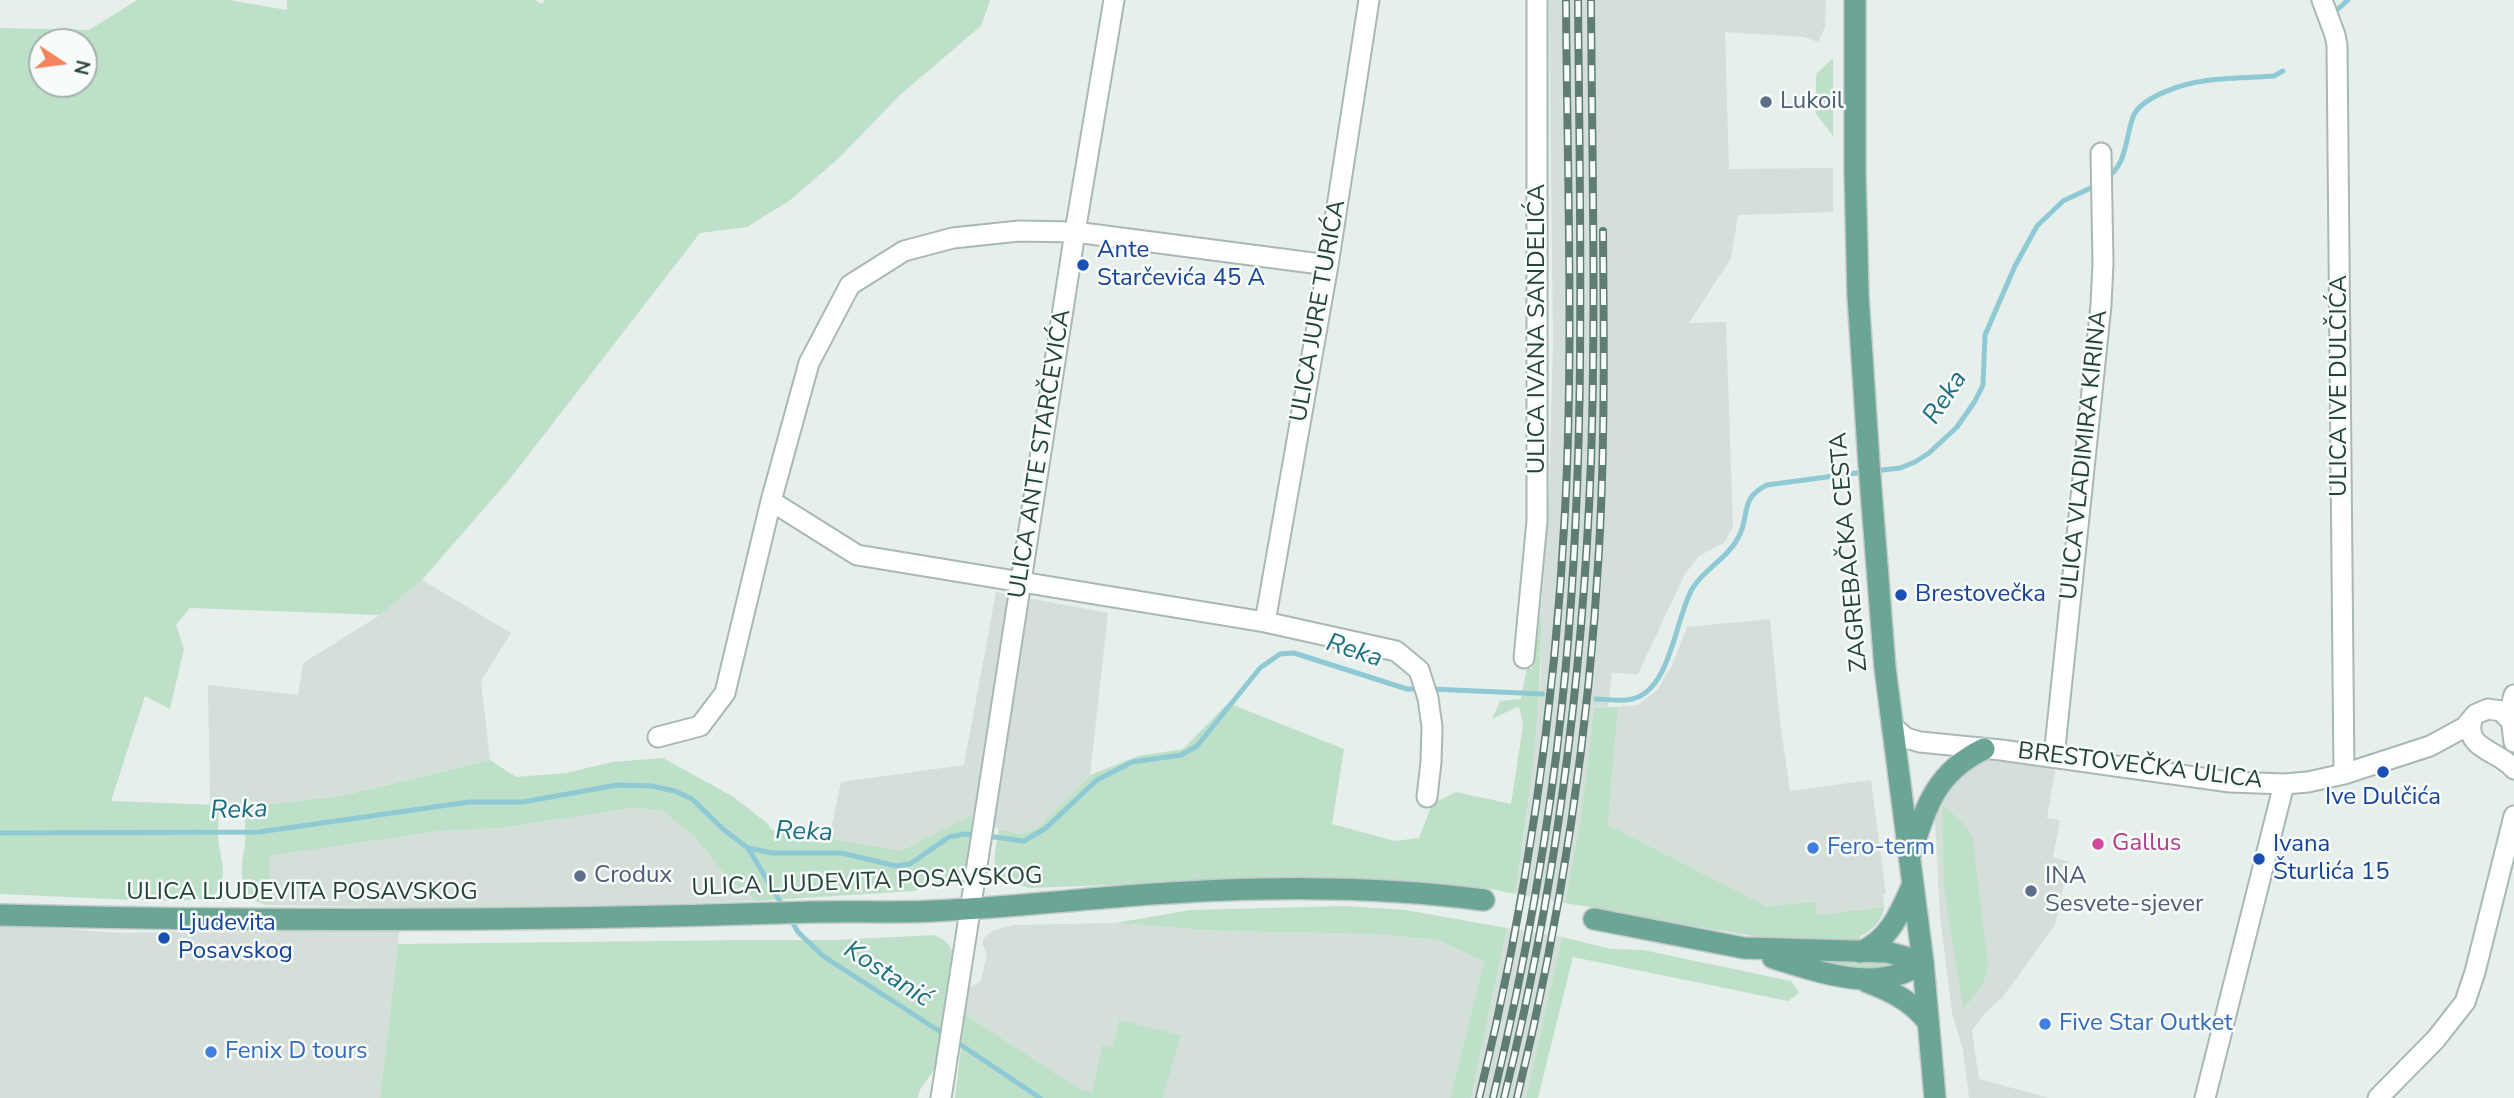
<!DOCTYPE html>
<html>
<head>
<meta charset="utf-8">
<style>
  body { margin:0 }
  #map { position:relative; width:2514px; height:1098px; overflow:hidden; background:#e6efeb; font-family:"Nunito Sans",sans-serif }
  canvas { display:block }
  .north { position:absolute; left:28px; top:28px; width:70px; height:70px; box-sizing:border-box; background:#f7fbf9; border:2px solid #a3b1ad; border-radius:50%; rotate:103deg; font-size:19px; font-weight:700; line-height:28px; text-align:center; color:#24423a }
  .north::after { content:''; display:block; margin:auto; width:24px; height:32px; background:#f4845f; clip-path:polygon(50% 0,100% 100%,50% 72%,0 100%) }
</style>
</head>
<body>
<div id="map">
<canvas width="2514" height="1098"></canvas>
<div class="north">N</div>
</div>
<script>
const ctx = document.querySelector('canvas').getContext('2d');
ctx.lineJoin = 'round';
function fill(path, color) {
  ctx.fillStyle = color;
  ctx.fill(path, 'evenodd');
}
function stroke(path, color, width, dash) {
  ctx.strokeStyle = color;
  ctx.lineWidth = width;
  ctx.lineCap = dash ? 'butt' : 'round';
  ctx.setLineDash(dash || []);
  ctx.stroke(path);
}
function label(font, color, halo, rows, align = 'center') {
  ctx.font = font + ' "Nunito Sans",sans-serif';
  ctx.lineWidth = 5;
  ctx.setLineDash([]);
  ctx.textBaseline = 'middle';
  ctx.strokeStyle = halo;
  ctx.fillStyle = color;
  for (const [text, x, y, turn = 0] of rows) {
    ctx.save();
    ctx.translate(x, y);
    ctx.rotate((+turn || 0) * Math.PI / 180);
    ctx.textAlign = isNaN(turn) ? turn : align;
    if (halo) ctx.strokeText(text, 0, 0);
    ctx.fillText(text, 0, 0);
    ctx.restore();
  }
}
const built = new Path2D(`
  M1549,0H1826L1825,27L1818,42L1804,37L1725,32L1729,169L1833,168V212L1738,215L1731,258L1689,323L1726,322L1733,527L1724,543L1699,556L1685,574L1638,674L1612,673L1608,707L1594,708L1581,817L1565,903L1515,894L1526,825L1541,674V609L1549,491L1553,344Z
  M422,580L511,633L481,681L490,760L340,796L244,807L210,805L208,685L298,695L303,663L380,615Z
  M996,592L1108,613L1090,775L1038,828L1020,834L999,829L969,816L901,851L829,838L841,782L964,765Z
  M1770,619L1780,722L1790,791L1871,780L1886,894L1883,895L1884,907L1817,915L1815,902L1767,906L1608,825L1618,707L1638,705L1658,689L1672,665L1687,627Z
  M1978,760L2056,765L2047,818L2060,820L2053,857L2069,862L2055,925L2002,998L1986,1012L1972,1030L1979,1079L2049,1098H1969L1963,1050L1952,1013L1940,917L1935,819L1936,810L1957,772Z
  M631,808L661,810L693,835L730,881L755,901L494,909L271,905L268,856L440,831L502,828Z
  M1115,923L1221,931L1374,934L1437,940L1484,961L1450,1098H1163L1181,1035L1119,1021L1113,1048L1102,1045L1092,1092L1076,1087L965,1014L970,987L981,981L987,954L982,944L984,938L992,931L1013,925Z
  M0,924L117,933L174,932L219,926L400,927L380,1098H0Z
  M1507,928L1562,937L1526,1098H1471Z`);
const green = new Path2D(`
  M137,0H229L287,10V0H534L542,4L545,0H990L981,26L900,95L839,158L789,201L747,227L700,233L509,480L422,580L380,615L190,608L176,625L184,649L170,709L145,696L111,801L219,805C219,818 217,833 219,845C222,865 229,882 211,898L198,900L156,901L0,894V28L89,30ZM42,42H84V84H42Z
  M1833,58V136L1816,114V78L1817,73Z
  M1541,609C1542,705 1530,799 1515,894L1486,888L1485,890L1419,881L1322,877L1031,888C988,879 992,867 999,829L1020,834L1038,828L1090,775L1138,756L1183,749L1228,703L1344,749L1332,824L1395,841L1419,838L1432,804L1456,792L1511,804L1523,725L1519,706L1492,719L1500,701L1521,699L1527,667L1532,669Z
  M1618,707L1608,825L1767,906L1816,902L1817,915L1884,907C1883,921 1871,931 1859,937L1861,943L1784,941L1595,910V908L1565,903L1581,817L1594,708Z
  M663,758L732,796L767,823L772,830L813,842L829,838L901,851L969,816L976,819L969,868L954,879L914,891L756,901L730,881L693,835L661,810L631,808L502,828L440,831L269,856L271,905C241,904 239,873 244,851C247,838 244,820 244,807L341,796L490,760L516,777L566,773L612,762Z
  M1942,805C1954,815 1968,825 1973,840L1988,965L1984,982L1963,1010L1944,887Z
  M1344,906L1406,910L1507,928L1471,1098H1450L1484,961L1437,940L1374,934L1221,931L1115,923L1190,910Z
  M933,935C942,938 949,942 952,951L936,1066C931,1078 919,1085 918,1098H380L398,944L749,940H836Z
  M1562,937L1611,949L1643,950L1791,981L1799,993L1788,1001L1573,957L1538,1098H1526Z
  M1817,957L1889,960L1890,969L1871,974L1817,961Z
  M965,1014L1076,1087L1092,1092L1102,1045L1113,1047L1119,1020L1181,1035L1163,1098H955Z`);
const stream = new Path2D(`
  M2338,9L2348,0
  M2105,179C2127,166 2125,139 2133,117C2140,97 2183,84 2203,81C2226,77 2251,78 2274,76L2283,71
  M1874,471L1900,468L1915,462L1929,453L1957,427L1975,401L1983,385L1985,335L2015,266L2037,226L2063,201L2097,185
  M1431,689L1543,694
  M1596,699C1609,699 1625,703 1638,697C1671,683 1676,618 1692,589C1704,569 1727,559 1738,538C1751,516 1738,499 1767,485L1864,472
  M0,833L259,832L469,802H523L617,785L652,786L675,791L692,799L723,829L748,848L772,853H842L896,866L910,864L949,837L965,834L977,835
  M987,836L1024,841L1046,828L1097,780L1132,762L1181,755L1197,746L1260,668L1280,654L1294,653L1407,689H1421
  M748,848L784,908
  M791,920L798,932L823,956L947,1036
  M955,1041L1040,1098`);
const minor = new Path2D(`
  M2322,0L2335,35L2337,45L2344,774
  M771,501L857,555L1265,622L1396,651L1419,670L1428,698L1432,727L1431,762L1427,797
  M1265,622L1328,265L1369,0
  M1524,658L1537,521V0
  M2514,695L2510,710L2514,742
  M2472,720C2463,749 2500,751 2514,769
  M1892,726L1906,738L1920,742L2001,750L2230,782L2284,784L2308,782L2344,774L2430,746L2465,727L2476,714L2488,709L2501,711L2510,720
  M658,737L700,726L725,693L771,501L809,363L850,285L904,251L953,238L1019,231L1075,232L1328,265
  M2054,757L2101,305L2103,263L2101,153
  M941,1098L1075,232L1114,0
  M2205,1098L2284,784
  M2378,1098L2436,1039L2465,1002L2475,972L2514,816`);
const major = new Path2D(`
  M1855,0V172L1858,296L1869,464L1885,668L1923,962L1935,1098
  M1912,851C1926,804 1938,771 1984,749
  M0,915C271,922 542,921 813,912C853,911 893,913 933,911C997,908 1062,901 1126,896C1245,887 1366,884 1484,900
  M1594,919L1744,948L1887,952L1923,962
  M1860,952C1890,940 1901,911 1913,884
  M1773,958C1821,972 1878,995 1923,962
  M1867,982C1891,991 1912,1001 1928,1022`);
const rail = new Path2D(`
  M1479,1098C1526,906 1555,709 1565,511C1574,341 1567,170 1566,0
  M1493,1098C1524,969 1548,837 1562,705C1587,470 1580,235 1578,0
  M1504,1098C1556,890 1583,675 1591,461C1596,307 1592,154 1591,0
  M1517,1098C1561,918 1589,733 1599,549C1605,443 1604,337 1603,231`);
const markers = [
  [1766,102,7,"#5c6f8a"],
  [1083,265,7,"#1a4fb4"],
  [1901,595,7,"#1a4fb4"],
  [2383,772,7,"#1a4fb4"],
  [2098,844,7,"#d1479c"],
  [1813,848,7,"#3f7fe0"],
  [2259,859,7,"#1a4fb4"],
  [580,876,7,"#5c6f8a"],
  [2031,891,7,"#5c6f8a"],
  [164,938,7,"#1a4fb4"],
  [2045,1024,7,"#3f7fe0"],
  [211,1052,7,"#3f7fe0"]
];
const serviceNames = [
  ["Lukoil",1780,102],
  ["Crodux",594,876],
  ["INA",2045,877],
  ["Sesvete-sjever",2045,905]
];
const transitNames = [
  ["Ante",1097,251],
  ["Starčevića 45 A",1097,279],
  ["Brestovečka",1915,595],
  ["Ive Dulčića",2383,798,"center"],
  ["Ivana",2273,845],
  ["Šturlića 15",2273,873],
  ["Ljudevita",178,924],
  ["Posavskog",178,952]
];
const streetNames = [
  ["ULICA JURE TURIĆA",1319,311,-80],
  ["ULICA IVANA SANDELIĆA",1538,329,-90],
  ["ULICA IVE DULČIĆA",2340,386,-90],
  ["ULICA ANTE STARČEVIĆA",1041,454,-81],
  ["ULICA VLADIMIRA KIRINA",2085,455,-84],
  ["ZAGREBAČKA CESTA",1850,552,-95],
  ["BRESTOVEČKA ULICA",2140,767,7],
  ["ULICA LJUDEVITA POSAVSKOG",867,883,-2],
  ["ULICA LJUDEVITA POSAVSKOG",302,893]
];
const hotelNames = [
  ["Gallus",2112,844]
];
const shopNames = [
  ["Fero-term",1827,848],
  ["Five Star Outket",2059,1024],
  ["Fenix D tours",225,1052]
];
const waterNames = [
  ["Reka",1946,398,-57],
  ["Reka",1354,652,18],
  ["Reka",239,811,-2],
  ["Reka",804,833,2],
  ["Kostanić",887,975,33]
];
fill(built, '#d4dfda');
fill(green, '#bfe0c8');
stroke(stream, '#8ec9d4', 5);
stroke(minor, '#a8b8b2', 23);
stroke(major, '#c2cac8', 24);
stroke(minor, '#fff', 19);
stroke(major, '#6aa596', 21);
stroke(rail, '#5f7d75', 8);
stroke(rail, '#f7fbf9', 5, [16]);
for (const [x, y, r, color] of markers) {
  const dot = new Path2D();
  dot.arc(x, y, r, 0, 2 * Math.PI);
  ctx.fillStyle = color;
  ctx.fill(dot);
  stroke(dot, '#f7fbf9', 2.5);
}
label('24px', '#4e5e75', '#f7fbf9', serviceNames, 'left');
label('24px', '#164399', '#f7fbf9', transitNames, 'left');
label('24px', '#24423a', '#f7fbf9', streetNames);
label('24px', '#b23c85', '#f7fbf9', hotelNames, 'left');
label('24px', '#366cbe', '#f7fbf9', shopNames, 'left');
label('italic 26px', '#1c6f80', '#f7fbf9', waterNames);
</script>
</body>
</html>
